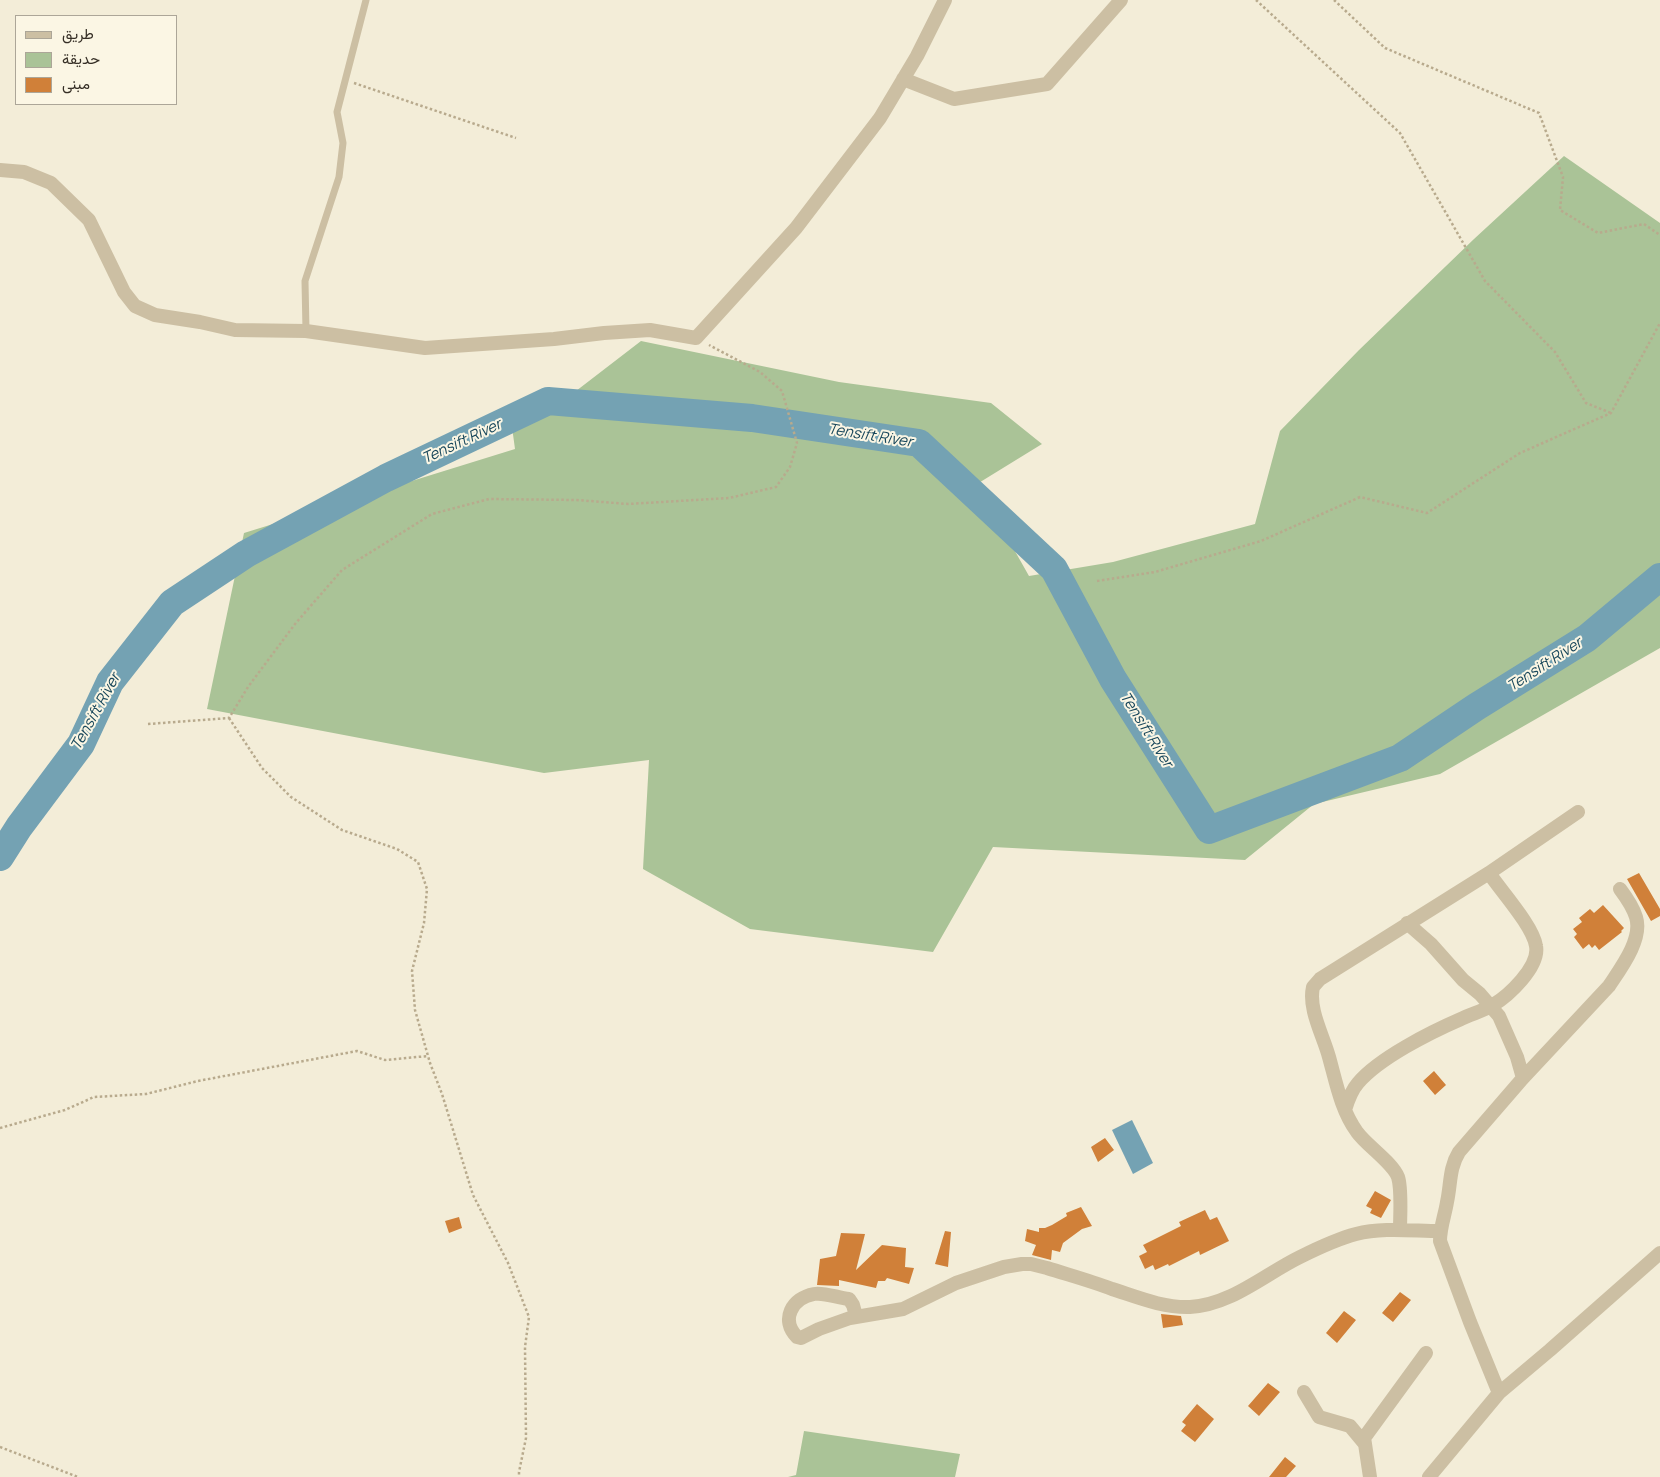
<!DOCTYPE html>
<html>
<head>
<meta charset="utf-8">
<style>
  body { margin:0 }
  #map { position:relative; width:1660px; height:1477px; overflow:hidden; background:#f3edd8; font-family:Manrope,Vazirmatn,sans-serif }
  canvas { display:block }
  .legend { position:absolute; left:15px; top:15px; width:162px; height:90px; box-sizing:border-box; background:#fbf6e4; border:1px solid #aca698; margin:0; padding:6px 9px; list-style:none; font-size:15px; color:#362f26 }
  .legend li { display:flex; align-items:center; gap:10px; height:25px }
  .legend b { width:25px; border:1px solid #aca698 }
</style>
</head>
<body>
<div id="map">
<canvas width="1660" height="1477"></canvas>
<ul class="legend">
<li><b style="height:6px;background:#ccbfa3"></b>طريق</li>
<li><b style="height:14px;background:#aac397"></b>حديقة</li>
<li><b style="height:14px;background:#d08039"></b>مبنى</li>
</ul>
</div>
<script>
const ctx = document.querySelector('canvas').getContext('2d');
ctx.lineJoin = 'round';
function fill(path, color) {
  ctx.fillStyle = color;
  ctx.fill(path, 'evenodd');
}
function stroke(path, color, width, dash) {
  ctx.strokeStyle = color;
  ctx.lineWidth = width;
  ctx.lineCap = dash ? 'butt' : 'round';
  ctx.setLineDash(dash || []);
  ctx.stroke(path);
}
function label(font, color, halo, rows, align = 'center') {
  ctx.font = font + ' Manrope,sans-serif';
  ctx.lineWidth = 4;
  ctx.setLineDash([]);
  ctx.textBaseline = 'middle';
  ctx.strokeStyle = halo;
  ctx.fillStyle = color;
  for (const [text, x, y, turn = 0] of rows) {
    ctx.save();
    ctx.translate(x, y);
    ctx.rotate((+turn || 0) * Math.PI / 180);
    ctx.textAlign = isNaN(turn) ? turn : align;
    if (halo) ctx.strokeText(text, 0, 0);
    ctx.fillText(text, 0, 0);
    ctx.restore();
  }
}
const green = new Path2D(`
  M1564,156L1660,223V648L1440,774L1314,804L1245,860L993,847L933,952L750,929L643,869L649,760L544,773L207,709L244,533L515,449L509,405L576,391L641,341L839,382L991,403L1042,444L977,484L1029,576L1113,562L1255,524L1280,431L1359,350L1474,239Z
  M804,1431L960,1454L955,1477H788L796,1475Z`);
const water = new Path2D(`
  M1132,1120L1153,1163L1133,1174L1112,1130Z`);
const river = new Path2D(`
  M0,857L19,827L81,744L110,682L172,603L246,554L386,478L548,401L752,418L919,443L1054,569L1113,679L1209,830L1400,758L1476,707L1587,638L1660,577`);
const building = new Path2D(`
  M1639,873L1660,909V916L1651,921L1627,879Z
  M1603,905L1624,928L1621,931L1622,932L1599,950L1595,945L1592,948L1589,944L1583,949L1574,937L1577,934L1573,929L1582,922L1579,918L1590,909L1594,913Z
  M1434,1071L1446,1085L1435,1095L1423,1081Z
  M1105,1138L1114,1150L1098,1162L1091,1147Z
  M1375,1191L1391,1200L1381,1218L1370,1213L1372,1209L1366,1206Z
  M1081,1207L1092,1226L1082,1229L1063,1243L1060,1252L1052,1250L1051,1260L1032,1255L1036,1245L1025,1241L1027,1229L1039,1232V1228H1045L1052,1225L1067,1216L1066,1213Z
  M1205,1210L1210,1220L1217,1217L1229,1241L1200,1255L1199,1251L1169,1266L1168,1264L1155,1270L1153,1265L1145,1269L1139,1256L1147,1252L1143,1245L1181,1226L1179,1222Z
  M459,1217L462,1228L449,1233L445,1221Z
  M945,1231L951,1232L948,1267L935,1264Z
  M841,1233L865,1234L856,1270L882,1245L906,1248L905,1267L914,1268L909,1284L887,1278L885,1281H878L876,1288L839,1280V1286L817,1285L820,1259L836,1256Z
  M1400,1292L1411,1300L1393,1322L1382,1313Z
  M1344,1311L1356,1320L1337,1343L1326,1333Z
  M1161,1314L1181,1316L1183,1325L1163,1328Z
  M1268,1383L1280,1392L1259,1416L1248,1406Z
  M1197,1404L1214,1419L1195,1442L1181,1431L1186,1425L1182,1422Z
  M1285,1457L1296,1466L1286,1477H1269Z`);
const path = new Path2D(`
  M1256,0L1400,133L1485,281L1555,352L1586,403L1611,413
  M1334,0L1385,48L1539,113L1563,177L1560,210L1598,233L1644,224L1660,235
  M354,83L516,138
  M1097,581L1155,572L1261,541L1360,497L1427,513L1520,453L1611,413L1660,323
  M229,718L262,768L291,797L342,830L397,849L418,862L427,889L424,923L412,971L415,1010L430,1063L442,1094L473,1195L508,1263L529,1317L525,1347L526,1438L519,1472V1477
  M148,724L229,718L248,687L295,624L342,570L432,514L489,499L577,500L628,504L729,498L776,487L790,467L797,443L782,391L760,372L709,345
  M0,1128L65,1110L94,1097L146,1094L198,1081L357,1051L385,1060L428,1056
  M0,1447L78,1477`);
const lane = new Path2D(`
  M306,331L305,281L339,177L343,143L337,112L366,0`);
const street = new Path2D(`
  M903,79L954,99L1047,84L1121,0
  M0,170L24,172L51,183L89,220L124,292L135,306L155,315L200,322L235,330L306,331L425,348L554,339L604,333L650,330L696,338L796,228L880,118L917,56L945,0
  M1407,923L1431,944L1463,980L1480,994L1499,1016L1517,1057L1523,1078
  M1345,1110C1348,1100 1351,1091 1358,1083C1379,1058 1431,1032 1461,1019C1471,1014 1483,1011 1493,1005C1508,996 1540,967 1536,946C1533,926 1501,891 1489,873
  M1400,1230C1400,1216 1402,1189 1398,1177C1393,1163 1366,1145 1357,1132C1341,1110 1336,1082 1329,1057C1323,1035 1308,1009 1313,987L1320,979L1489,873L1578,812
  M856,1316L853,1305L849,1299C838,1298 824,1292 814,1294C792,1298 780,1320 797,1337L801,1338L819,1329L850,1318L903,1309L956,1283L1004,1267L1022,1264H1031L1047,1268C1069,1275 1091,1281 1112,1289C1137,1297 1163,1308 1190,1307C1231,1305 1265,1274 1300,1257C1318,1248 1337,1239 1356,1234C1383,1227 1413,1231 1440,1231
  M1304,1392L1319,1417L1350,1426L1365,1444L1370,1477
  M1499,1393L1470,1322L1440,1241C1440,1227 1445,1215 1447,1202C1451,1184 1449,1168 1459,1152L1523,1078L1609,986C1621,968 1643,939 1636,917C1633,907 1626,897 1620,889
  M1365,1444L1364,1438L1426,1353
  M1429,1477L1499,1393L1550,1350L1660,1253`);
const waterNames = [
  ["Tensift River",870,436,9],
  ["Tensift River",462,442,-25],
  ["Tensift River",1545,665,-33],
  ["Tensift River",96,712,-61],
  ["Tensift River",1146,730,58]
];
fill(green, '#aac397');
fill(water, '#74a2b3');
stroke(river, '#74a2b3', 28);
fill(building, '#d08039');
stroke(path, '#b8aa8d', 2.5, [2.5, 2.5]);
stroke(lane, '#ccbfa3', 7);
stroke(street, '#ccbfa3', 14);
label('italic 15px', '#18475b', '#fbf6e4', waterNames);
</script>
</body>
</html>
